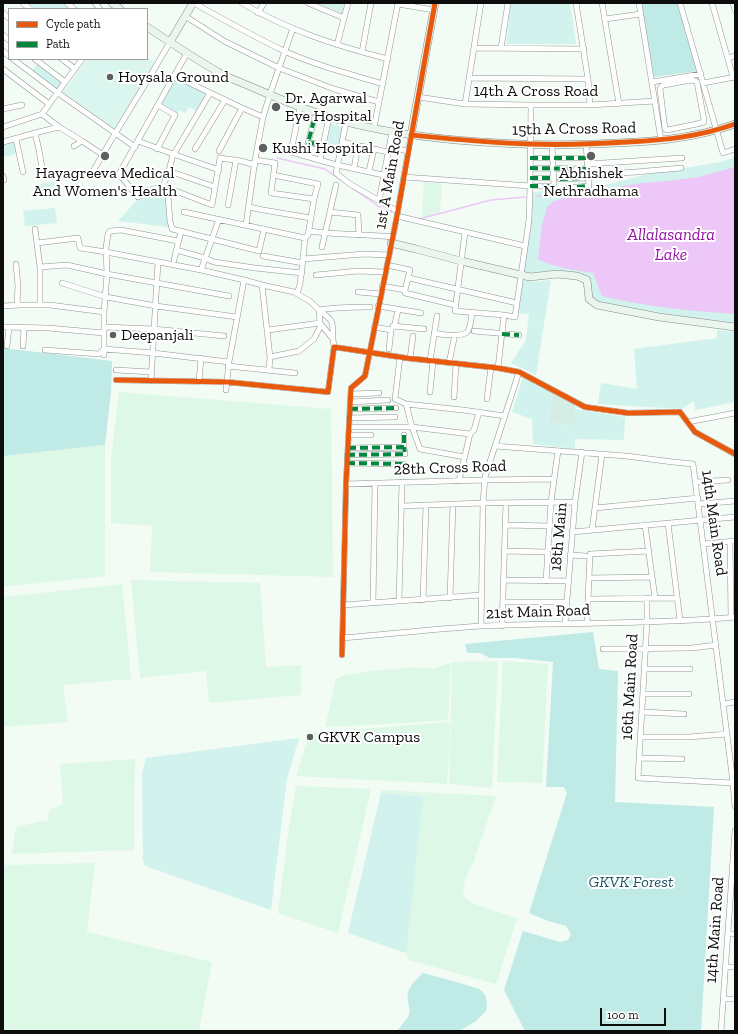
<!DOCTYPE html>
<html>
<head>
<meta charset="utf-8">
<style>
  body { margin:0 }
  #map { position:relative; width:738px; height:1034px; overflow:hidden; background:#f2fbf4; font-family:"Zilla Slab",serif }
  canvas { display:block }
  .frame { position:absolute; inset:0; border:4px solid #0d0d0d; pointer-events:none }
  .legend { position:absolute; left:8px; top:8px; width:140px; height:52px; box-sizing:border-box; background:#fff; border:1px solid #9e9e9e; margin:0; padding:5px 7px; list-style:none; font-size:12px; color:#0d0d0d }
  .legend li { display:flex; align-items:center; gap:8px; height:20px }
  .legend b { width:20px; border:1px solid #9e9e9e }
  .scale { position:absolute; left:600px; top:1008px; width:66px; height:18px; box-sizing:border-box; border:2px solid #0d0d0d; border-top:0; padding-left:5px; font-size:12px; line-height:14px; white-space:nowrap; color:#0d0d0d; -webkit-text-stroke:3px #fff; paint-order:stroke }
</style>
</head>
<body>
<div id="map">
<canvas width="738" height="1034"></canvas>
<div class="frame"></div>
<ul class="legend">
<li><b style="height:5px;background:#e8590c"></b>Cycle path</li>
<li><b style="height:5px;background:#00873e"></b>Path</li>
</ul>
<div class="scale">100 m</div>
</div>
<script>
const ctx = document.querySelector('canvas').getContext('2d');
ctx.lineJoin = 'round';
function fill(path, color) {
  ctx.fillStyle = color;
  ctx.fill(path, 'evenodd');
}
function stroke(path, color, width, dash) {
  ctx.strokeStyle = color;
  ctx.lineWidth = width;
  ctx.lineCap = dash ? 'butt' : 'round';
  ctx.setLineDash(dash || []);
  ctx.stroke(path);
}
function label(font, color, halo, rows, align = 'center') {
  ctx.font = font + ' "Zilla Slab",serif';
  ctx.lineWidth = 4;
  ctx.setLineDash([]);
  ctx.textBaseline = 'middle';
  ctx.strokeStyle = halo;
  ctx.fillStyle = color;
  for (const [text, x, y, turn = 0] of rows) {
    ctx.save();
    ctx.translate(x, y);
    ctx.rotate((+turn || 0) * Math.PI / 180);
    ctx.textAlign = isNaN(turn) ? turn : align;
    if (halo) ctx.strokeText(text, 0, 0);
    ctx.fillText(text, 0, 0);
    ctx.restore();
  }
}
const farmland = new Path2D(`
  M424,182L442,184L440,212L422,217Z
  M119,392L331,409L333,577L150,572L152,526L111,523V460Z
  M105,445V576L3,587V456Z
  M131,580L260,583L266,667L301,665V695L209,703L206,671L140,678Z
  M122,584L131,679L63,685L68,722L4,727L3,713V597Z
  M498,661L492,788L449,784L450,758L452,662Z
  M503,661L548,664L542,783L497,782Z
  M450,663L451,665L448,720L388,724L325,727L336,679L347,674H355L363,672L373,671L416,667L422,668H435Z
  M450,722L449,758L447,784L296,776L310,733Z
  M135,759L134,850L12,854L16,827L48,820L49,810L63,804L60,764Z
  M296,786L371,789L338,933L278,913L289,827Z
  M382,790L496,796L473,864L466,876L463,891L465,898L474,904L517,918L496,984L409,960L406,953L348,933Z
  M95,863L87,932L212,962L199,1031H3V865Z`);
const green = new Path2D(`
  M29,3H63L70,9H36Z
  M318,3H345L343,14Z
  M511,3H570L576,44H506Z
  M38,63L63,82L57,89L32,71Z
  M175,78L208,95L197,112L189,107L185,113L180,110L177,114L161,104Z
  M330,124L343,127L339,149L325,144Z
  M14,140L17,154L3,157V144Z
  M735,157V324L683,317L598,302L591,298L589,278L531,275L524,273L533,192L594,188L648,174L721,162Z
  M60,180V185L37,189V185Z
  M159,190H163L166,197L168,227L118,221L137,200Z
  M55,208L57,223L25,226L23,211Z
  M522,280L534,282L551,280L536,375L511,363L526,340L529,314L518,313Z
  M717,330L735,332V402L695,410L694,401L682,409L598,404L601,383L637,389L634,349L717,338Z
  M523,377L552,393L549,423L575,425V409L625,417L624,440L575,439V449L533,444L532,419L512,412Z
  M299,738L287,779L271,910L145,866L143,860L142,774L146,758Z
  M381,793L423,797L406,953L348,933Z`);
const forest = new Path2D(`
  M640,3H679L698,71L654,77Z
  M3,348L112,361L111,391L105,445L3,456Z
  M593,632L599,669L618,671L615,802L714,807L701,1031H525L504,990L523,931L560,942L568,940L571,934L566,926L548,921L529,913L567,793L564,787H546L553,662L515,658H490L480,653H467L465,644Z
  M423,973L453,981L479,989L483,992L486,997L487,1006L486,1011L476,1021L459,1031H396C401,1028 401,1025 404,1022C405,1021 408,1018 408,1017C413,1008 404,1000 409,990C412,983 418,978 423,973Z`);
const cemetery = new Path2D(`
  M552,393L575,405V425L549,423Z`);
const pitch = new Path2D(`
  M147,57L155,63L115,129L63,92L87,59H147Z`);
const water = new Path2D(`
  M735,167V314C691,311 646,307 602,296L600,291L593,273C575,270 554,268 538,259L542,225L547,207L554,201L575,195L610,191L622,186L642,183L667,181L699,177Z`);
const stream = new Path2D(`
  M277,158L325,169L345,183
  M352,188L384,210L392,212
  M537,196L559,194L572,196
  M419,219L491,200L525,197`);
const street = new Path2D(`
  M23,3L30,9
  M67,3L74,9
  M95,3L100,9
  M194,3C224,20 253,36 284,51C315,65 349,74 383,84
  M242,3C287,30 337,46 388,59
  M308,3L344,18
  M576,3L588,79L590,105
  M602,3L619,104
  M639,3L661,140
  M680,3L723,153L735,149
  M712,3L733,77
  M733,3L735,10
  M398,4L434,10
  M3,13L9,18
  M258,13L264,3
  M185,16L224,41L279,68L334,89L379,102
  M605,19L641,14
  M3,35L9,40
  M337,45L348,3
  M474,48L584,49
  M501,48L508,3
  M3,51L9,56
  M362,52L371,3
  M187,53L119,174L138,197L150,190L163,186L212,205L220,158L241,161L255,165
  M728,58L735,56
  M13,59L58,93L135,147
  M35,59L65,82
  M62,59L75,69
  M3,69L49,104
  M175,76L242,108L263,117
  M469,78L588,79
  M691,80L695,81L697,82L704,120V122L697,124L667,130L665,129L660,89L662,86L664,85Z
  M652,82L701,74
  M703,83L735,77
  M418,97L465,104L531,105H590L655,101
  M465,104L481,3
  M300,107L291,152L337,165L383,175
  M3,109L22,105
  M42,114L59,127L82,141L74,146
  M346,122L336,173L350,184L397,211
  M3,127L42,114L82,59
  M374,128L398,3
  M35,133L59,127
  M16,139L23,172
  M82,141L103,155
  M138,141L173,154
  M3,142L35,133L39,150L42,168
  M308,142L316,144
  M342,142L374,149
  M323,145L340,151
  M389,147L408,151
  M157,149L175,115L158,105
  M195,149L225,100
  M219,151L242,108
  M306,151L316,112
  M174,154L210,93
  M530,158H587
  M255,160L275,163L271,193L314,199L308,235L305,238L302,268L300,284L297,294
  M320,160L329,117
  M587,164L682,158
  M530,168L587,169
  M354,169L358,145
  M169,171L215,187
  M369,171L374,149L388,152
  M92,173C117,129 145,86 170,42
  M273,175L318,184L314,199
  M588,175L636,172L681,168
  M3,176L4,180
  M404,177L530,186H554L552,145
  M530,178H554
  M560,179L588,178
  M163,186L168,196L170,221L172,229L259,251L264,229
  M163,186L169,171L173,154L219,170
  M565,188L589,186L586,144
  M379,201L392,132
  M228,205L236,160
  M249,207L263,210L311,218
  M184,212L305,238
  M330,212L358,215L359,235
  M397,216L525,246
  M246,225L255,160L263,117L271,91L293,28
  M35,229L40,267V305
  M309,231C336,235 365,234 392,237
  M465,232L455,311L504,315L498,368
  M37,243L78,238L80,248L106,252L201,270L244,280L262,285L294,292L311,302L319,310L320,323L333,339L334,347
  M322,247L336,185
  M176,250L205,258L214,262L255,268L302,273
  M263,256L303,263
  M303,259L364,254L389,255
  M174,260L181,231
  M16,264L18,286L17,305
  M387,265L410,270L405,290
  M40,267L67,265L107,274L229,296
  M201,270L219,219
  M316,275L358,271L385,272
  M409,278L517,303L529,220L530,186L531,105
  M62,283L106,297L156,306L237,317
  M262,285L270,357L299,351L314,339L321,325
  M382,286L405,290V293L455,305
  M358,292L381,294
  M3,306L20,305H50L104,312
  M378,306L421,313
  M319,310C336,307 353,307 370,307
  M319,310C334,321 333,321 333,339
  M504,315L515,317L517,303
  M393,326L424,329
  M3,327L48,328L104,333
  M104,327L154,329L224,336
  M374,327L391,330L389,349
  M393,327L395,324L398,310
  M268,330L320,323
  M474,331L519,335
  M434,333C442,335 462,337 467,332C471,328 471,318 472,313
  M7,346L9,327
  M23,346L24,328
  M45,350L99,354L104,349L153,353L229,362
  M104,355V312L107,274L106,248L108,234L110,231L121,230L178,241
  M400,357L395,399L406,404L412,427L470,434
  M410,359L413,336
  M430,361L437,316
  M449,363L454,339
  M228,366L295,373
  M116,370L152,372
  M269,370L270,357
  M116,380L227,382L328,392L334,347L406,358L498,368L519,372L585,407L628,413L680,412L695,432L735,454
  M151,381L158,262
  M199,382L201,358
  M226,390L229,362L244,280
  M430,392L433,361
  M351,394L379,393
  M454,397L456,364
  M487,399L491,367
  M350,402L388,400
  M406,404L463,410L505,416
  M350,409L396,408
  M349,418L395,417
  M688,422L735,413
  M349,427H412L420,449L465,457
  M348,435H371
  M495,446L626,456L673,462L693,464L733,783L735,806
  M348,448L404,447V435
  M347,455L405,454L404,447
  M347,463L404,464
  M459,481L470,434L474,430L479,412
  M696,482L728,480
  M346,484L484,480L554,479
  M699,504L735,501
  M401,506L483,503L575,502
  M595,508L698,498
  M668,523L680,620
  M505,525L550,526
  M645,525L655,598
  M592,530L602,454
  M572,532L735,517
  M730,542L731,617
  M704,544L735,541
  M504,551L548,552
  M570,555L586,556
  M589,578L652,577
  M504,580L568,581
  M546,581L551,502L558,451
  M450,598L453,504
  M647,598V621L638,778L733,783
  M588,599L677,598
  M423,600L426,505
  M399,601L402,482
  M503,602H567
  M373,603L375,483
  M343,605L481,595
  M587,623L590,554L649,551
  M565,624L575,502L582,452
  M481,626L483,503L485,477L519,372
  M502,626L506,503
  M342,638C389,634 435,629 481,626C566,622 651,625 735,617
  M603,649L692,648L716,645
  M342,655L346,484L351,388L365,376L397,216L411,135
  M645,669H690
  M643,694H689
  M723,704L735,702
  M642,712L684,714
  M641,737H688L727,734
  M640,758L682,759
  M728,934H735
  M726,967H735
  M723,999H735
  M721,1031L735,831`);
const secondary = new Path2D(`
  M112,3L120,9
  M147,27C171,43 195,59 220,73C231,79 243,83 254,88C279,99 304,109 329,117C370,130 413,136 456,140C502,144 547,146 592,144C641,142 688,141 735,124
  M170,42L193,3
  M411,135L435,3
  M391,243L416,249L461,261L521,275L530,277L557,274L577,276L587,280L589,299L597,305L659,317L735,327`);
const quiet = new Path2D(`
  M308,142L316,144
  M306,151L316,112
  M530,158H587
  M530,168L587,169
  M530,178H554
  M560,179L588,178
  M530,186H554
  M565,188L589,186
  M502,334L519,335
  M350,409L396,408
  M348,448L404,447V435
  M347,455L405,454L404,447
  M347,463L404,464`);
const cycleway = new Path2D(`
  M411,135C451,139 490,143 530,144C562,145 595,144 627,142C666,140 698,137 735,124
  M116,380L227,382L328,392L334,347L406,358L498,368L519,372L585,407L628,413L680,412L695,432L735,454
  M342,655L346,484L351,388L365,376L397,216L435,3`);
const markers = [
  [110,77,4,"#5d605e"],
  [276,107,5,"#5d605e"],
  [263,148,5,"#5d605e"],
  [105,156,5,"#5d605e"],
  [591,156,5,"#5d605e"],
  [113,335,4,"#5d605e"],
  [310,737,4,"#5d605e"]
];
const poiNames = [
  ["Hoysala Ground",118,77],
  ["Dr. Agarwal",285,98],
  ["Eye Hospital",285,116],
  ["Kushi Hospital",272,148],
  ["Hayagreeva Medical",105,173,"center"],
  ["And Women's Health",105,191,"center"],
  ["Abhishek",591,173,"center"],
  ["Nethradhama",591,191,"center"],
  ["Deepanjali",121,335],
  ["GKVK Campus",318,737]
];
const streetNames = [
  ["14th A Cross Road",536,91],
  ["15th A Cross Road",574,129,-1],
  ["1st A Main Road",390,175,-80],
  ["28th Cross Road",450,468,-2],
  ["14th Main Road",714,523,82],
  ["18th Main",559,537,-85],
  ["21st Main Road",538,612,-2],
  ["16th Main Road",630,687,-87],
  ["14th Main Road",715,930,-86]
];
const parkNames = [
  ["GKVK Forest",631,882]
];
const waterNames = [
  ["Allalasandra",671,235],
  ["Lake",671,255]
];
fill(farmland, '#def8e7');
fill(green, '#d1f2ed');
fill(forest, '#bfeae6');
fill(cemetery, '#d5ede5');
fill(pitch, '#dbf6ee');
fill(water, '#edc7f7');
stroke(stream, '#edc7f7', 1.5);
stroke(street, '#909491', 6);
stroke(secondary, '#878b88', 8);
stroke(street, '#fdfefd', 5);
stroke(secondary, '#eaf5ed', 7);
stroke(quiet, '#00873e', 4, [8, 4]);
stroke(cycleway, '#e8590c', 5);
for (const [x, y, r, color] of markers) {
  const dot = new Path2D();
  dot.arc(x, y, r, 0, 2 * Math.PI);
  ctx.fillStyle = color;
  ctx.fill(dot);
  stroke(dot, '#fff', 1.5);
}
label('16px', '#0d0d0d', '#fff', poiNames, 'left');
label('16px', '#0d0d0d', '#fff', streetNames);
label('italic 16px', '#1c5567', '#fff', parkNames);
label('italic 17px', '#9213a3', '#fff', waterNames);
</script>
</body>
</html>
